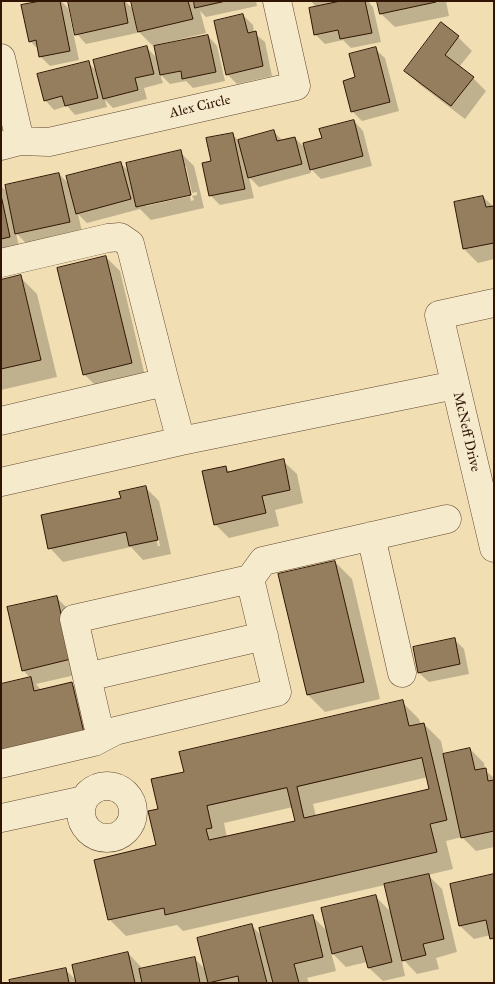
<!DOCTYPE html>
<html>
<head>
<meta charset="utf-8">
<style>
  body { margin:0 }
  #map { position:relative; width:495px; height:984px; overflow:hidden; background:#f1deb2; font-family:"IM FELL Great Primer",serif }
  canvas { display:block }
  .frame { position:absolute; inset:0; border:2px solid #301504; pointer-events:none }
</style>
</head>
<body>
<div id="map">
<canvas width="495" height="984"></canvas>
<div class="frame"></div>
</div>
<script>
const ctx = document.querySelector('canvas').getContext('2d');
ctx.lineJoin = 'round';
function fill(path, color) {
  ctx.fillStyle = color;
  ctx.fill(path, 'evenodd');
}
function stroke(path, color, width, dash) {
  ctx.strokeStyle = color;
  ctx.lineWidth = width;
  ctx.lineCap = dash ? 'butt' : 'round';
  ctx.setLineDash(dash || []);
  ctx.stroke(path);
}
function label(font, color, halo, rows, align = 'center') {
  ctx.font = font + ' "IM FELL Great Primer",serif';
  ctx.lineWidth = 4.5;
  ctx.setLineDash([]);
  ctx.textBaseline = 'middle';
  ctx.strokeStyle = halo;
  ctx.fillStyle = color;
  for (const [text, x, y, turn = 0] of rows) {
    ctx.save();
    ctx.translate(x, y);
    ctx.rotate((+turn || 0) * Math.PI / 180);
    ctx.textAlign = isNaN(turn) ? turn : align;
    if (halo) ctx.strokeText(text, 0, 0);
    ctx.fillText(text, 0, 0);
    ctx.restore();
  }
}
const shadow = new Path2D(`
  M47,1H61L68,8L79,60L50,66L40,56L39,50L30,41Z
  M70,1H125L134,10L132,1H256L257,6L206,17L200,11L206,33L161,44V46L208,36L217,46L225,81L193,88L186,81L170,84L160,74L163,83L144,88L147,99L113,108L105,100L107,107L75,115L67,106L54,110L45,100L88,63L97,71L147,48L157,58L155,45L153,46L136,29L137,33L86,44L77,34Z
  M311,1H369L370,4L373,7L381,42L351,48L343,40L325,44L316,35V7Z
  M378,1H446L449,16L395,27L381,14Z
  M243,15L253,25L254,33L265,42L272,76L237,84L227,74Z
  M441,24L458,37L472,51L459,67L473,78L486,91L465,119L419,84L406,70Z
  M375,49L385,58L399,111L362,121L352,111L357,78Z
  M354,121L363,131L372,166L321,179L310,168L311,173L259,187L249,177L254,198L220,205L210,195L212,162L232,134L239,141L274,132L283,141L295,138L306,149Z
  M180,152L194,166L204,208L151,220L140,209L87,223L78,214L83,236L30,247L16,233L19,246L1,250V186L7,192L59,174L70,185L120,163L130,172ZM183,166H186L192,193L197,192V195L192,196L194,200L191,201L190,196L146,206V203Z
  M483,197L494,207V259L478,263L464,249L455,203Z
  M106,257L120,271L145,376L98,388L84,374Z
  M20,277L37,294L57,377L1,390V281Z
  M283,461L297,474L303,503L275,510L279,526L229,538L215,524L226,468L230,472Z
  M145,487L159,501L171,554L143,560L131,547L63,562L50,548L122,499ZM148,502H150L160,546H158Z
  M335,562L352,579L380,699L325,712L308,695Z
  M56,597L70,611L84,673L36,684L41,690L71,683L88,700L100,749L1,772L31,679L23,670Z
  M454,639L464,649L469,674L429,682L419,673Z
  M402,702L419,719L421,725L424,724L441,741L444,755L470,749L484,763L485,770L494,778V847L476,851L462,837L446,841L453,869L428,875L442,889L457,952L436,958L439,969L417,974L401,957L405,976L383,981L369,968L367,962L346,967L331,952L336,971L307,978L309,983H11L65,969L77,981L128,953L141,967L142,970L194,958L206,970L252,926L262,936L312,916L328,932L376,897L392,913L385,885L183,931L177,925L126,936L109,919L158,846L159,810L186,773ZM428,777L431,790L316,816L313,804ZM293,807L296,822L227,838L224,823Z
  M494,875V941L491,935L474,939L460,926Z`);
const building = new Path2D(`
  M41,1H60L70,51L39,57L36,40L29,42L21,5Z
  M68,1H124L128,23L75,35Z
  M131,1H188L193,19L138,32Z
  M194,1H226L195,8Z
  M341,1H365L372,33L340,39L338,30L314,35L309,8Z
  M377,1H436V2L380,14Z
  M243,14L248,33L256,31L263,66L226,75L214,21Z
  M441,22L459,36L445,55L474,77L451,106L404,71Z
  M208,35L216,72L182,79L181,71L160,75L154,46Z
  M147,46L154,74L135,78L138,90L103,99L93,60Z
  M376,47L390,102L351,112L343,81L355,77L349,54Z
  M89,61L98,98L65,106L62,96L44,101L37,74Z
  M354,120L363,156L310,170L303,143L322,138L319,129Z
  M274,130L277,141L295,137L302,164L248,178L238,140Z
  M233,133L245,189L209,196L202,163L211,161L206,138Z
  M181,150L191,195L136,207L126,163Z
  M121,162L131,199L76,214L66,176Z
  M59,173L70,222L15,234L5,185Z
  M1,195L10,237L1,239Z
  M483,196L486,207L494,206V243L463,249L454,202Z
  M106,256L132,363L83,375L57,268Z
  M21,275L41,360L1,369V280Z
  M284,459L290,490L262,496L266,513L214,525L202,471L226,466L227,472Z
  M146,486L158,540L129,546L126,532L48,549L41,515L121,498L119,492Z
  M335,561L364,682L307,695L278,574Z
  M57,596L71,659L22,671L7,607Z
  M455,638L460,664L418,673L413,647Z
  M31,677L34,691L72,682L84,733L1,752V684Z
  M403,700L409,726L424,723L447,820L430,824L437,852L165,915L164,908L108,920L94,860L156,845L148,811L158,809L151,779L184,772L179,752ZM422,758L429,789L304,818L297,787ZM287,788L295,821L209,840L206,829L212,828L207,806Z
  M470,748L475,770L486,768L488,781L494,780V831L461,838L443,754Z
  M429,874L444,939L423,944L426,955L402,961L384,884Z
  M494,874V938L490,939L486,920L459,926L450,884Z
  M376,895L392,962L368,968L362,946L332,954L321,908Z
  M313,915L323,957L294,964L299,983H273L259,928Z
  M252,924L267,983H239L238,976L208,983L197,938Z
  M128,952L135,983H76L72,965Z
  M195,957L200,983H142L139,969Z
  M66,968L69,983H10L9,980Z`);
const minor = new Path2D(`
  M1,58L20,141
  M1,146L20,141L49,142L296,86L277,1
  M1,263L108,238L120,237L130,244L165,382
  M494,303L439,315L494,548
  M1,421L165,382L181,441L1,482
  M181,441L455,385
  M371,536L402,673
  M264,636L87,677L74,619L250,579L263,561L447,519
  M87,677L101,738
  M1,764L94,742L115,731L277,692L250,579
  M81 812a26 26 0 1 1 52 0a26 26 0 1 1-52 0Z
  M1,818L84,800`);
const streetNames = [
  ["Alex Circle",200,107,-13],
  ["McNeff Drive",466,432,77]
];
fill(shadow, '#0003');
fill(building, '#947e5e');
stroke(building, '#301504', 1);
stroke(minor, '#604730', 29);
stroke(minor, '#f6eacd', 28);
label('14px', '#301504', '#f6eacd', streetNames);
</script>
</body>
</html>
